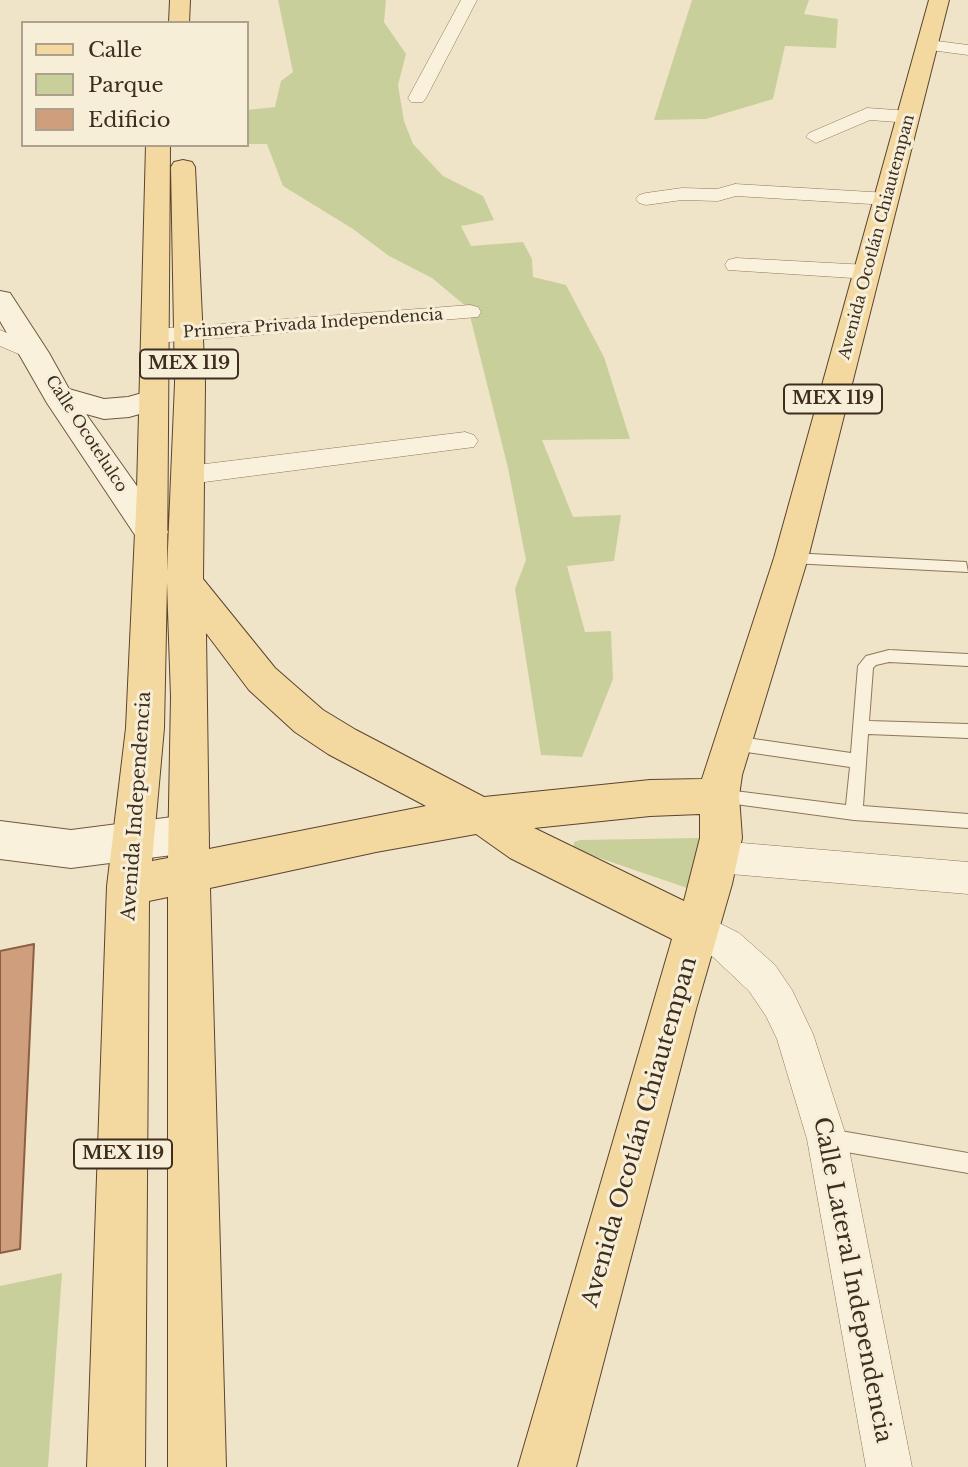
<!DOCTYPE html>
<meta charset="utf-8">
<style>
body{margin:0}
#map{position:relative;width:968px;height:1467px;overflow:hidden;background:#f0e4c8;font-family:"Libre Baskerville",serif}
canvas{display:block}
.legend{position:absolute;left:21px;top:21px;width:228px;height:126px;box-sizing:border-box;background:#f7eed8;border:2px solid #ada18e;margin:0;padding:9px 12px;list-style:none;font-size:21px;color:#3d2e20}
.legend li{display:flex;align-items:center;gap:14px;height:35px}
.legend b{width:35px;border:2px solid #ada18e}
</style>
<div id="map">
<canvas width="968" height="1467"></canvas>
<ul class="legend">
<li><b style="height:9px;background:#f3d9a0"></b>Calle</li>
<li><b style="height:19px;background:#c9cf9b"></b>Parque</li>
<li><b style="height:19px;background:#cf9f7d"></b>Edificio</li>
</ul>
</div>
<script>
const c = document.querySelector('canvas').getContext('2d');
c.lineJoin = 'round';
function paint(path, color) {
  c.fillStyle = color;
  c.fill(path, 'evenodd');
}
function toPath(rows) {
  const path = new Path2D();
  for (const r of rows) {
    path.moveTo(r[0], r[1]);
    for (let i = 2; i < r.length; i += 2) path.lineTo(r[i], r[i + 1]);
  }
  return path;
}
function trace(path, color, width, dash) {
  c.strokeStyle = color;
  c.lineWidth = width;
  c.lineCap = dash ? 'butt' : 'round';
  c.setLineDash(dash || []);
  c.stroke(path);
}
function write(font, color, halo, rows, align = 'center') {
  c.font = font + ' "Libre Baskerville",serif';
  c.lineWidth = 6;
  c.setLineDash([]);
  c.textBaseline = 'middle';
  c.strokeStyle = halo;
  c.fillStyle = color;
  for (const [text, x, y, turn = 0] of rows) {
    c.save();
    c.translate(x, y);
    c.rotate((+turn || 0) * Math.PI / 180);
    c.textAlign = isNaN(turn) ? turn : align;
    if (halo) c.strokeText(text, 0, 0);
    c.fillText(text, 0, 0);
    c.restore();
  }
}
const green = toPath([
 [278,0,386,0,384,22,406,54,398,85,404,121,413,144,443,176,483,196,494,220,461,226,471,246,523,242,532,259,533,277,566,285,604,357,630,439,542,440,573,517,621,515,614,561,567,566,585,632,611,631,613,679,582,757,541,755,515,589,526,560,508,468,468,308,432,278,389,256,353,229,283,186,267,144,247,144,247,110,275,107,281,81,293,72],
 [692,0,809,0,804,14,838,19,836,48,785,46,773,99,706,119,654,120],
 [698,838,711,845,690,889,573,849,574,842,580,840],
 [62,1273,48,1467,0,1467,0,1286]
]);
const building = toPath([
 [34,944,20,1249,0,1253,0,951,34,944]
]);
const lane = toPath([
 [791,553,966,562,968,572,791,563,784,558,791,553],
 [889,650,968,654,968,666,889,662,876,665,873,668,869,721,968,724,968,738,868,734,863,806,968,814,968,828,854,820,713,801,711,796,713,791,719,789,846,805,850,767,733,750,727,748,725,743,727,738,733,736,851,753,858,666,866,656,889,650],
 [829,1129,968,1153,968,1173,829,1149,822,1146,819,1139,822,1132,829,1129]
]);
const street = toPath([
 [461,0,477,0,426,98,423,102,411,102,408,98,461,0],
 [929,40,968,45,968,55,923,49,920,45,923,41,929,40],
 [867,108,910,111,919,117,910,123,870,120,816,143,806,137,809,133,867,108],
 [735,184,888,193,895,195,898,199,895,203,888,205,736,196,718,201,682,200,646,205,639,203,636,199,639,195,646,193,682,188,717,189,735,184],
 [736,258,868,265,876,267,879,272,876,277,868,279,728,270,725,265,728,260,736,258],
 [470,305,478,307,481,312,478,317,156,343,148,341,144,336,148,331,156,329,470,305],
 [0,330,43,348,47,353,43,358,35,361,0,346,0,330],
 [465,432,474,435,478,441,474,447,189,484,180,482,176,475,180,468,189,466,465,432],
 [718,841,968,862,968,894,718,873,706,868,701,857,706,846,718,841],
 [697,912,739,933,775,965,792,990,813,1034,847,1139,912,1467,866,1467,807,1139,777,1039,766,1016,749,991,713,957,684,941,679,929,684,917,697,912]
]);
const secondary = toPath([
 [0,291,10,293,49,353,69,389,104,399,128,397,153,390,164,393,168,400,164,407,129,417,104,419,86,414,163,523,168,532,163,541,151,544,139,541,47,403,0,321,0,291],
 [188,815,203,821,209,834,203,847,188,853,71,868,0,859,0,821,71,830,188,815]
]);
const primary = toPath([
 [170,0,190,0,189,23,169,23,170,0],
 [929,0,949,0,808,558,742,775,739,796,742,838,732,884,696,1009,576,1467,518,1467,672,939,510,858,476,834,376,852,210,888,226,1467,168,1467,168,897,149,901,145,1467,87,1467,107,886,126,728,137,489,146,145,170,145,167,572,175,383,171,167,174,162,183,160,192,162,195,167,205,383,203,579,275,668,323,710,356,730,484,797,650,780,702,779,774,558,929,0],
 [167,582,171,697,168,858,152,861,164,728,167,582],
 [206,633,249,690,295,732,328,754,426,806,209,849,206,633],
 [700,814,700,838,684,901,534,828,650,816,700,814]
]);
const farStreetnames = [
 ["Avenida Ocotlán Chiautempan",877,237,-75],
 ["Primera Privada Independencia",313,324,-4],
 ["Calle Ocotelulco",86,434,57]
];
const shields = [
 [189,364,98],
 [833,399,98],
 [123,1154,98]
];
const shieldNames = [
 ["MEX 119",189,364],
 ["MEX 119",833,399],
 ["MEX 119",123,1154]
];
const streetNames = [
 ["Avenida Independencia",137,806,-86]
];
const nearStreetnames = [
 ["Avenida Ocotlán Chiautempan",640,1132,-74],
 ["Calle Lateral Independencia",852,1280,79]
];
paint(green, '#c9cf9b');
paint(building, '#cf9f7d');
trace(building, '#8d5f41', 2);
trace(lane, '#8d765c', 2);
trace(street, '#8d765c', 1);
trace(secondary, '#6f573f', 2);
trace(primary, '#5b4430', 2);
paint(lane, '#faf1dc');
paint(street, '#faf1dc');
paint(secondary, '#faf1dc');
paint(primary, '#f3d9a0');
write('16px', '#3d2e20', '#f7eed8', farStreetnames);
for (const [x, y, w] of shields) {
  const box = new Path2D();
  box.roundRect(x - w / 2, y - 14.5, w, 29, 5);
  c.fillStyle = '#f7eed8';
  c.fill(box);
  trace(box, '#3d2e20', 2);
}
write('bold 18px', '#3d2e20', null, shieldNames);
write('19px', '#3d2e20', '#f7eed8', streetNames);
write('23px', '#3d2e20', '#f7eed8', nearStreetnames);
</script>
